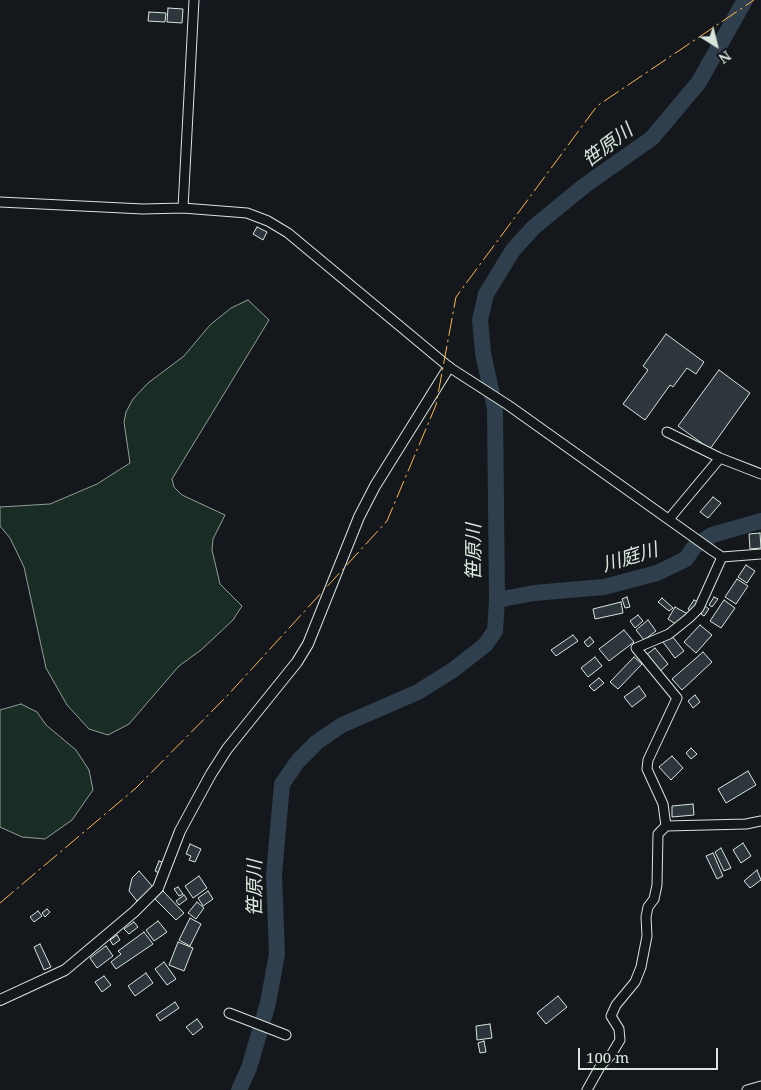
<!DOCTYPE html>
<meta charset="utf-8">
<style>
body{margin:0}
#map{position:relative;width:761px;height:1090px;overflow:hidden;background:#14181c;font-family:"Noto Serif",serif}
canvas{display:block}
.north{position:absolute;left:691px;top:20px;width:50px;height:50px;-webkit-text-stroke:4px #14181c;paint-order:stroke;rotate:144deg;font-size:14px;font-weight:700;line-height:20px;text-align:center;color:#d8e6dc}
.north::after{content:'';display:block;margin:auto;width:18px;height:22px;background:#d8e6dc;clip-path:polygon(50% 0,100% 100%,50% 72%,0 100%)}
.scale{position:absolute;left:578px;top:1048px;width:140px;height:22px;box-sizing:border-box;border:2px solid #d8e6dc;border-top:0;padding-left:6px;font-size:15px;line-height:18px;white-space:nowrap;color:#d8e6dc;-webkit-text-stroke:4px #14181c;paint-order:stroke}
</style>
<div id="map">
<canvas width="761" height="1090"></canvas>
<div class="north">N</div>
<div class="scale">100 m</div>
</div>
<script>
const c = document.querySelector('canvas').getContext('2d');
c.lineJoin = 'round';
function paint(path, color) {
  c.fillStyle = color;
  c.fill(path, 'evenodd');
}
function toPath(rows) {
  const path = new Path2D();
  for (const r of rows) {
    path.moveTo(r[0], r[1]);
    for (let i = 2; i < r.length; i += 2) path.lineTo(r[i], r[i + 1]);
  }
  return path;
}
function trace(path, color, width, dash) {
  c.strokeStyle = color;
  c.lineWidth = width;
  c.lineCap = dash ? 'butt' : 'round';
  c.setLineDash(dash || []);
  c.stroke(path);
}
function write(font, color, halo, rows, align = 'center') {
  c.font = font + ' "Noto Serif","Noto Sans JP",serif';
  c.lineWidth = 4;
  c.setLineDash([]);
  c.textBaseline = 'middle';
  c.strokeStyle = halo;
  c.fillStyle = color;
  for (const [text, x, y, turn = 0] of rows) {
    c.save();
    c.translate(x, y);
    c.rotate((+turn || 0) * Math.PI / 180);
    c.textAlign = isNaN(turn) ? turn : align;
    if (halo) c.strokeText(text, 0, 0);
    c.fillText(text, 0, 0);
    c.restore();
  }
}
const green = toPath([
 [248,300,269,320,172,479,174,487,182,495,225,515,213,539,212,550,220,584,242,606,233,620,201,650,179,666,129,724,108,735,89,729,67,705,46,668,24,567,10,538,0,526,0,507,50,504,97,484,130,463,124,422,126,412,133,399,148,383,184,356,210,325,231,308,248,300],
 [21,704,37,712,46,725,76,750,89,770,93,790,72,820,45,839,22,837,0,827,0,710,21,704]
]);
const river = toPath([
 [497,600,534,593,604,587,657,573,686,559,694,547,712,535,761,521],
 [239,1090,249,1068,268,1003,277,954,274,875,282,784,298,761,317,742,342,725,418,692,453,670,485,645,495,631,497,600,495,408,483,353,480,320,486,294,513,250,534,227,584,186,652,138,699,82,745,0]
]);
const building = toPath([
 [168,8,183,9,182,23,167,22,168,8],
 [149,12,166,13,165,22,148,21,149,12],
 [257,227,267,232,263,240,253,234,257,227],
 [666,334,704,362,696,374,687,368,673,387,670,385,645,420,623,404,648,370,643,366,666,334],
 [719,370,750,393,710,449,678,426,719,370],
 [713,497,721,503,708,518,700,512,713,497],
 [760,533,761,548,750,549,749,534,760,533],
 [746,565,755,571,747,583,738,577,746,565],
 [737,579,748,586,736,604,725,597,737,579],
 [627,597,630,607,625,608,622,599,627,597],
 [714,597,718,599,712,607,709,605,714,597],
 [662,598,673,608,669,611,658,602,662,598],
 [694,600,698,602,691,612,688,609,694,600],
 [724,600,735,608,721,628,710,621,724,600],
 [621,602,623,613,595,619,593,609,621,602],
 [705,606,709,609,704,616,701,614,705,606],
 [675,607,688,614,677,625,668,619,675,607],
 [638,615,643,621,635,628,630,621,638,615],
 [648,620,656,631,644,640,636,630,648,620],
 [700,625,712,635,696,653,684,642,700,625],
 [624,630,634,642,609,661,599,649,624,630],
 [573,635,578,641,556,656,551,650,573,635],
 [672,636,684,651,675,658,663,642,672,636],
 [590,637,594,642,588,647,584,642,590,637],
 [655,648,668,664,659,672,646,655,655,648],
 [703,652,712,662,682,690,672,679,703,652],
 [595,657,602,666,588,677,581,668,595,657],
 [634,657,642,664,618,689,610,682,634,657],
 [599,678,604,683,594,691,589,686,599,678],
 [639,686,646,696,632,707,624,697,639,686],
 [695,695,700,702,693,708,688,701,695,695],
 [691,748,697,754,691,759,686,753,691,748],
 [672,756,683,768,671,780,659,767,672,756],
 [748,771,756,785,726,803,718,789,748,771],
 [693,804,694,815,672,817,672,806,693,804],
 [743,843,751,856,741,863,733,850,743,843],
 [190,844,201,849,195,862,189,860,191,856,186,854,190,844],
 [721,848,731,868,724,871,715,852,721,848],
 [713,853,723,876,717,879,706,856,713,853],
 [159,861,162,862,159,873,155,871,159,861],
 [757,870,761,880,750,888,744,881,757,870],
 [139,871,153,887,137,901,129,891,132,878,139,871],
 [199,876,207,888,193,898,185,886,199,876],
 [178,887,183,894,179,896,174,889,178,887],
 [163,891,184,913,176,920,155,899,163,891],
 [208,891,213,899,203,906,198,898,208,891],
 [184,895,187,899,179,905,176,901,184,895],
 [197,902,204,908,196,919,188,913,197,902],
 [47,909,50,912,45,917,42,913,47,909],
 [38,911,42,916,34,922,30,917,38,911],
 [190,918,201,924,190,946,179,940,190,918],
 [158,921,167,932,154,941,146,930,158,921],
 [134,922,138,927,129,934,124,929,134,922],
 [144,932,153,944,116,969,111,962,121,954,118,951,144,932],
 [117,935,120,940,113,945,110,940,117,935],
 [178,942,193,948,184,971,169,965,178,942],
 [40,944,51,967,44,970,34,947,40,944],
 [106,946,113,956,97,968,90,958,106,946],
 [164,962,176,979,167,985,155,969,164,962],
 [146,973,153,983,135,996,128,986,146,973],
 [104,976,111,985,102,992,95,982,104,976],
 [558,996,567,1007,546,1024,537,1013,558,996],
 [175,1002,179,1008,160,1021,156,1015,175,1002],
 [197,1019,203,1027,193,1035,186,1027,197,1019],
 [490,1024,492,1038,477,1040,476,1026,490,1024],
 [484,1041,486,1052,480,1053,478,1043,484,1041]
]);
const minor = toPath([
 [0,202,143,209,183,208,247,213,268,221,288,233,449,367,508,405,713,551,722,557,761,554],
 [183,208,194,0],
 [667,432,720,458,761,474],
 [669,519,720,458],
 [666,826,663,804,647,769,648,760,677,698,636,648,669,634,689,618,699,608,722,557],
 [229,1013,286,1035],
 [587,1090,601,1065,611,1055,620,1040,619,1029,611,1016,616,1005,635,982,641,967,647,936,646,917,648,907,654,899,657,885,658,834,666,826,746,824,761,821],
 [747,1090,761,1086]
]);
const tertiary = toPath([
 [0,1000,65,970,134,912,158,888,180,831,211,774,227,749,297,662,308,644,359,517,375,486,449,367]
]);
const power = toPath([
 [0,903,136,788,227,696,387,521,436,405,456,297,597,106,754,0]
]);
const waterNames = [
 ["笹原川",608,146,-37],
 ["笹原川",475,552,-90],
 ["川庭川",630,558,-17],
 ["笹原川",256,888,-90]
];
paint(green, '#1a2d24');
trace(green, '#939e99', 1);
trace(river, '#2f3f4d', 16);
paint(building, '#2c363c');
trace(building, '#d8e6dc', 1);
trace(minor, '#d8e6dc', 11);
trace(tertiary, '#d8e6dc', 12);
trace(minor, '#14181c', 9);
trace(tertiary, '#14181c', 10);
trace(power, '#ffb74d', 1, [18, 4, 2.5, 4]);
write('italic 19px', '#d8e6dc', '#14181c', waterNames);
</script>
